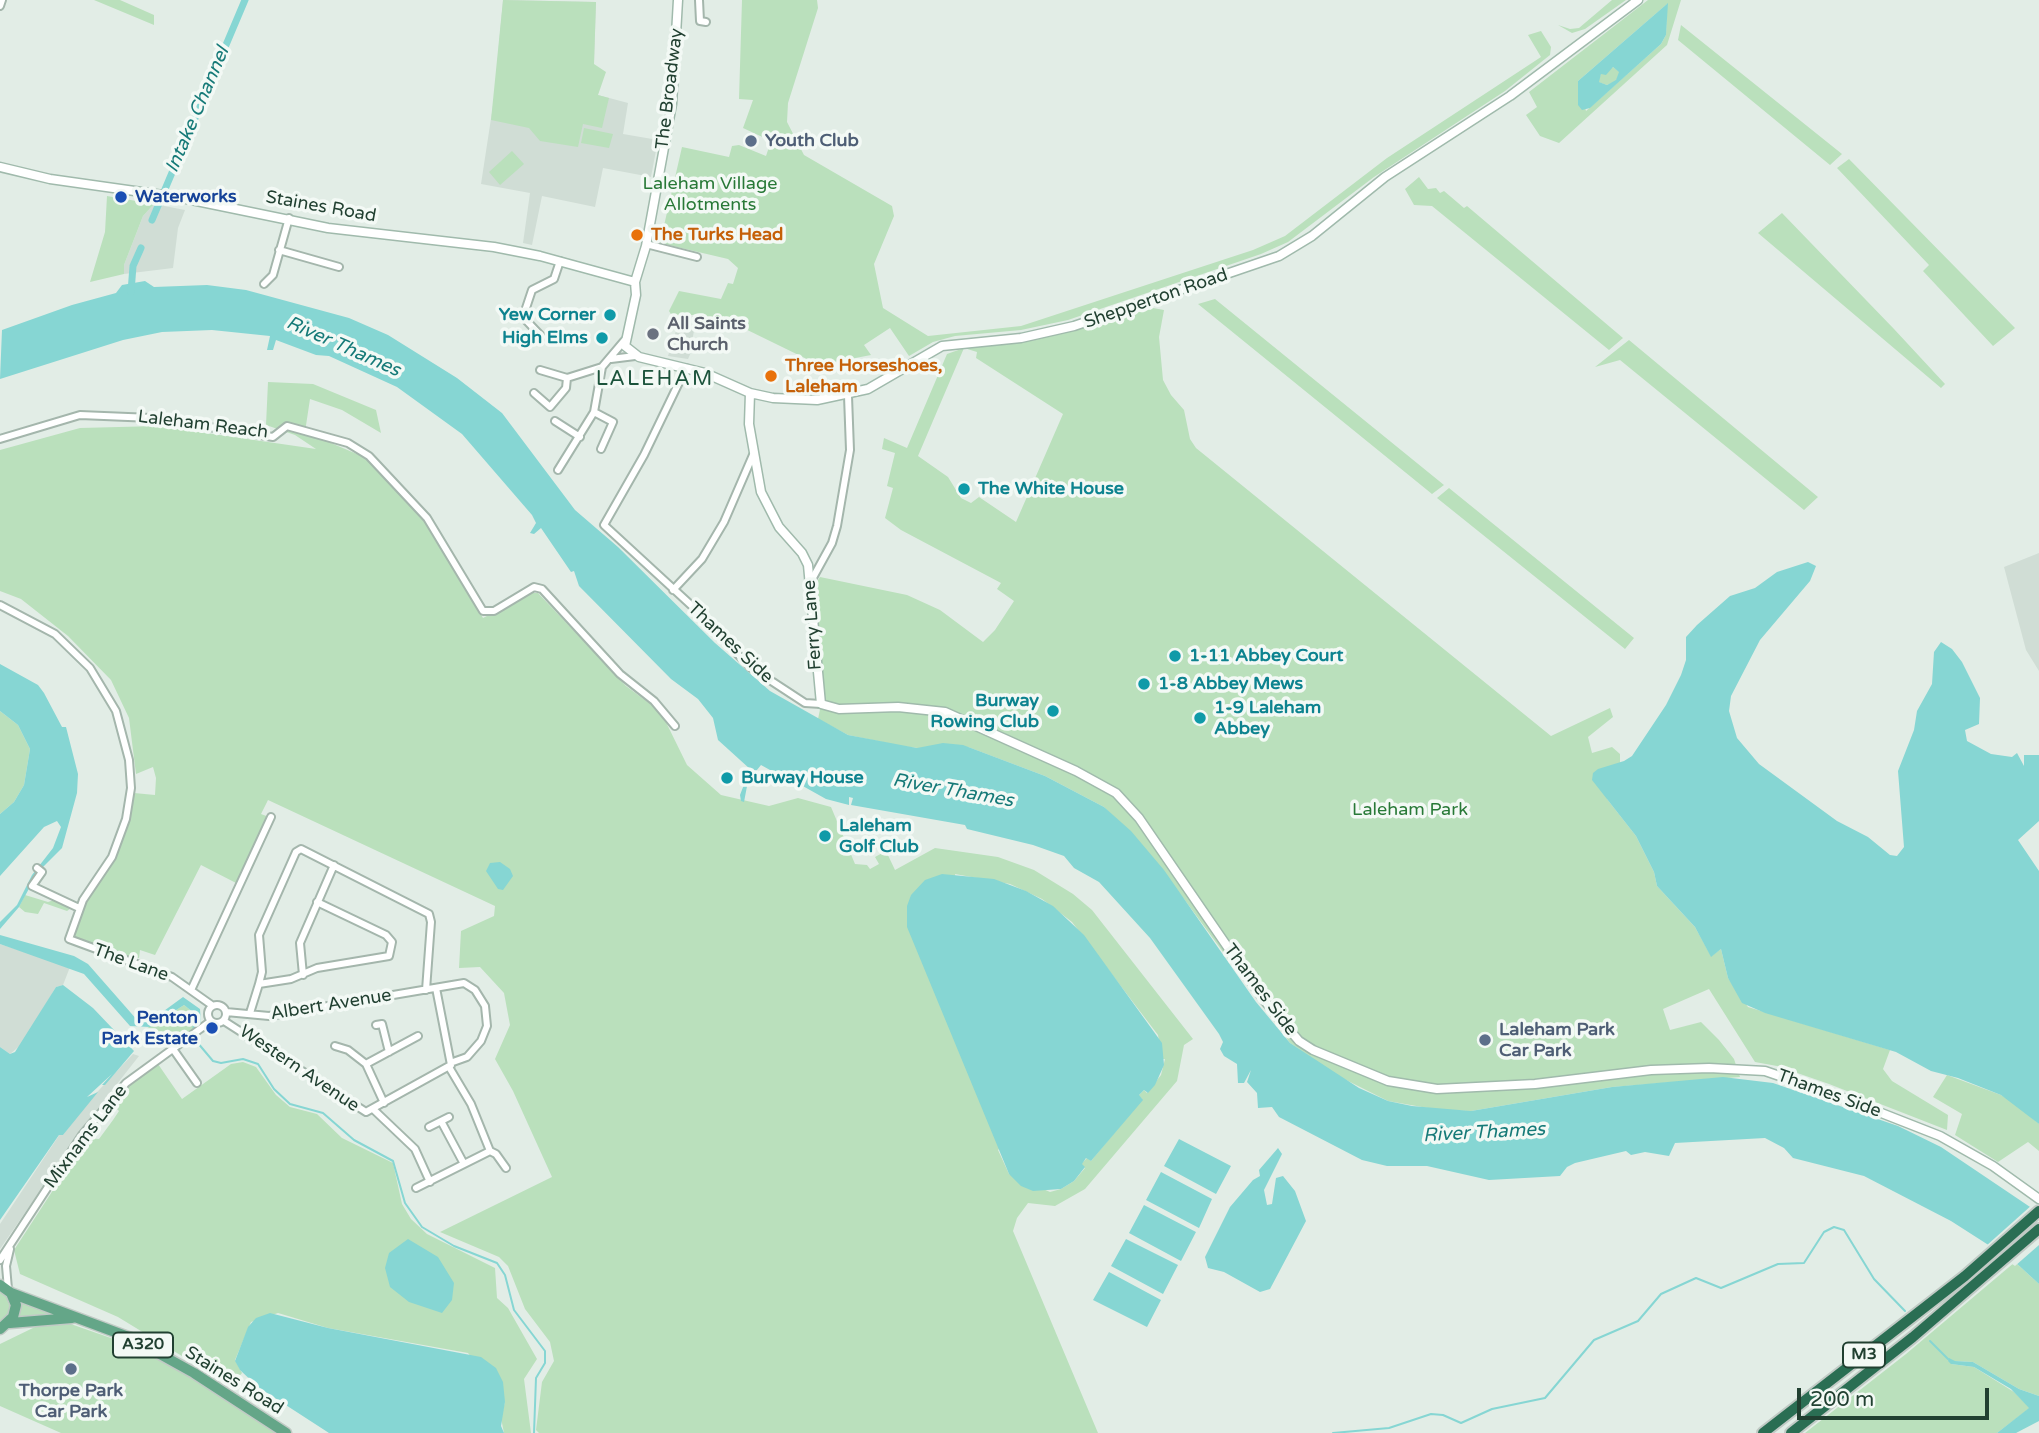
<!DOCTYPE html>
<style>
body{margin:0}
#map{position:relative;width:2039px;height:1433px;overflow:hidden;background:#e2ede6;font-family:"Varela Round",sans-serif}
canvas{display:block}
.scale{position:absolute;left:1797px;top:1388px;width:192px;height:32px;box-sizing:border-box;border:4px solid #214031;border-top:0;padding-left:9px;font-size:21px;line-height:24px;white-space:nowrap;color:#214031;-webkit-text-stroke:5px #f3f9f5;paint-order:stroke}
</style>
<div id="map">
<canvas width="2039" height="1433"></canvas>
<div class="scale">200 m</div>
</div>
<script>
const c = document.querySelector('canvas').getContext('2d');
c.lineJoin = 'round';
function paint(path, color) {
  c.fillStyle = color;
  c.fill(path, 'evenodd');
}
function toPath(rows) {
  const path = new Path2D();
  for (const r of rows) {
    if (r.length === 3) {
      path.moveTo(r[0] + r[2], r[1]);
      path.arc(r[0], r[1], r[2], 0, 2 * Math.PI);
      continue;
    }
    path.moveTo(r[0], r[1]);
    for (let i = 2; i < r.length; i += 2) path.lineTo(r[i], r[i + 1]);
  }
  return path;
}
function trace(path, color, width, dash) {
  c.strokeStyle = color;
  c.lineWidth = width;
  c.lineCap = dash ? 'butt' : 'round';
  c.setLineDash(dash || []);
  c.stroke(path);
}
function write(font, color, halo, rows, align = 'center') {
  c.font = font + ' "Varela Round",sans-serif';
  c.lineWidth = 7;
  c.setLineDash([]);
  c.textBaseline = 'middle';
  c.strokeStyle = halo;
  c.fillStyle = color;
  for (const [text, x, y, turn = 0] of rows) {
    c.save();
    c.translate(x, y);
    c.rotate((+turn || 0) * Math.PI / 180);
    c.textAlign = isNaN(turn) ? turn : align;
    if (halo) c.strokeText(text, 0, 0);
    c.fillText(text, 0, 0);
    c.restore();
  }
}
const built = toPath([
 [503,0,596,2,594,64,598,95,628,103,623,134,658,140,651,177,603,168,595,207,542,196,532,245,523,243,530,193,481,184,494,99],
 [154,204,185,210,178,228,173,268,124,274,124,265,143,216],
 [689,316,697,316,691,346,693,348,688,359,668,356,676,331],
 [2039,553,2039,671,2026,650,2004,567],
 [0,944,70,967,63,985,56,987,22,1044,10,1054,0,1047],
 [133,1054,139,1056,91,1117,0,1249,0,1224,60,1134,63,1135,83,1107]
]);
const green = toPath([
 [94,0,120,0,154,15,154,25],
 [503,0,596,2,594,64,606,72,598,95,609,98,602,128,583,124,578,147,540,141,529,128,491,120],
 [742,0,817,0,818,8,788,103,787,122,804,155,892,206,894,216,874,264,883,308,928,336,1021,326,1253,250,1285,236,1387,158,1541,57,1528,35,1541,31,1551,47,1550,55,1505,91,1374,177,1288,242,1261,254,1068,320,1021,330,955,336,933,342,909,356,890,328,864,345,871,355,819,365,731,322,696,314,689,316,679,327,669,311,679,291,721,299,728,283,733,284,738,268,728,259,660,243,682,147,729,157,732,146,739,145,766,156,771,141,743,128,753,100,739,99],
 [1612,0,1626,0,1585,29,1572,33,1558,25,1570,29,1579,28],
 [1648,0,1681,0,1667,45,1559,143,1540,136,1526,115,1537,107,1529,92],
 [1667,4,1666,35,1661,44,1586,111,1578,81],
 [1681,25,1842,154,1830,165,1678,40],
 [1613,67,1620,72,1616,81,1607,85,1598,82,1601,74],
 [584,128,613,134,609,148,581,143],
 [512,151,524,164,500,185,489,172],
 [1849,159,2015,328,1993,346,1923,271,1929,265,1837,168],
 [1419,177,1428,189,1436,188,1440,193,1444,191,1464,208,1467,206,1623,338,1609,350,1432,206,1414,205,1405,189],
 [107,196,154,204,143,216,124,265,124,274,90,282,105,232],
 [1782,213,1894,329,1945,384,1941,388,1758,233],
 [1215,299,1444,485,1432,494,1198,304],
 [1153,308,1164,310,1159,337,1163,380,1171,395,1184,410,1190,439,1196,448,1551,736,1610,708,1613,717,1588,737,1592,753,1612,747,1620,754,1620,767,1607,799,1636,836,1654,872,1657,886,1695,927,1711,956,1721,949,1728,978,1748,1007,1890,1050,1883,1069,1892,1081,1948,1115,1947,1130,1829,1084,1777,1066,1755,1062,1709,989,1663,1009,1670,1030,1701,1022,1719,1040,1734,1059,1740,1077,1612,1087,1471,1111,1439,1110,1388,1101,1336,1075,1290,1043,1184,899,1104,807,1045,776,968,747,926,749,901,746,848,735,818,719,823,695,814,586,820,577,907,595,940,610,983,642,995,630,1014,601,997,589,1001,583,901,530,885,518,893,488,887,486,895,453,882,449,884,438,907,448,947,354,964,348,1035,340],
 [964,348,977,352,976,358,1063,414,1016,522,979,497,971,503,961,498,948,477,918,456],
 [1629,340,1818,497,1804,510,1620,360,1595,367],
 [268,382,313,384,376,410,381,433,342,410,310,399,305,432,364,457,404,496,437,537,483,618,532,593,538,593,626,686,661,712,687,765,721,795,769,806,798,798,831,807,855,864,867,865,870,869,879,864,875,857,886,851,895,870,935,848,998,857,1034,870,1073,894,1092,910,1193,1039,1184,1045,1177,1081,1085,1189,1055,1206,1028,1203,1017,1218,1013,1231,1098,1433,539,1433,536,1430,542,1382,554,1361,550,1342,525,1309,508,1266,499,1257,440,1232,552,1177,513,1091,495,1059,510,1025,504,993,480,967,459,968,461,931,494,916,495,906,268,800,261,814,269,817,238,884,201,865,155,955,140,950,139,958,116,954,117,950,106,946,104,951,73,937,86,900,117,853,134,793,155,795,156,778,153,767,136,774,129,718,111,680,68,636,21,599,0,591,0,450,80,428,158,426,316,449,295,435,266,425],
 [955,874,1010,884,1042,899,1072,922,1158,1035,1162,1059,1165,1059,1161,1075,1147,1093,1144,1090,1138,1096,1142,1099,1091,1161,1087,1158,1081,1164,1085,1168,1074,1181,1061,1189,1050,1192,1009,1174,998,1150,1000,1148,994,1132],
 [1449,488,1634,638,1625,649,1437,498],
 [0,711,18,725,30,749,24,785,14,802,0,814],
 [25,895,48,902,54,900,71,908,67,911,44,903,38,914,25,912,19,907],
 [184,1005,194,1013,195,1019,193,1028,181,1039,168,1035,160,1039,146,1029],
 [243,1062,256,1067,276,1095,290,1107,317,1114,342,1138,393,1163,402,1204,411,1219,427,1234,495,1268,497,1298,508,1308,537,1359,524,1379,531,1433,504,1433,501,1418,505,1402,468,1353,328,1328,278,1313,251,1322,235,1360,242,1373,231,1386,118,1317,20,1274,14,1250,87,1138,99,1139,113,1120,119,1111,113,1105,129,1086,158,1064,182,1099,231,1064],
 [1947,1075,2001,1095,2017,1104,2039,1124,2039,1151,2028,1142,1998,1162,1955,1135,1962,1114,1933,1097],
 [2015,1262,2039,1284,2039,1396,2019,1389,1973,1362,1955,1361,1951,1364,1974,1367,2014,1392,2030,1408,1997,1433,1805,1433,1906,1354],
 [0,1292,6,1296,10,1307,6,1319,0,1323],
 [17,1298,64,1315,16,1318],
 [65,1322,128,1344,177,1369,276,1433,61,1433,0,1406,0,1344,37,1326]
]);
const water = toPath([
 [1668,3,1666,35,1661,44,1590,108,1582,110,1578,105,1578,81],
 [1613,67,1619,72,1616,80,1607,85,1599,82,1601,74,1606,75],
 [145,281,154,287,207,285,246,290,349,318,388,335,457,378,502,413,575,510,618,547,715,643,770,691,848,735,917,748,943,743,963,745,1045,776,1104,807,1131,831,1164,870,1256,1002,1290,1043,1359,1088,1388,1101,1412,1106,1471,1111,1612,1087,1723,1077,1773,1083,1898,1126,1941,1147,2039,1213,2039,1284,2015,1262,1951,1221,1864,1176,1793,1158,1784,1148,1765,1138,1675,1143,1669,1156,1645,1152,1631,1155,1626,1151,1575,1163,1567,1167,1560,1176,1489,1180,1427,1166,1387,1166,1362,1160,1279,1117,1272,1107,1258,1108,1257,1093,1247,1082,1251,1070,1244,1083,1238,1083,1237,1064,1224,1056,1220,1049,1223,1042,1219,1034,1150,938,1099,882,1074,868,1064,856,1033,845,967,829,965,825,851,805,853,798,849,797,849,805,826,799,801,785,784,784,779,780,779,775,761,765,748,781,744,802,741,801,740,795,750,769,718,740,713,718,698,699,671,679,579,586,574,571,571,572,541,528,534,534,530,533,536,523,532,515,462,434,397,387,329,356,316,355,276,340,273,350,267,350,270,336,212,330,162,332,123,340,0,379,2,330,72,305,116,293,122,285],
 [1808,562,1816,566,1810,581,1760,640,1731,696,1729,711,1737,738,1759,764,1837,821,1868,837,1890,855,1897,856,1904,847,1898,771,1914,730,1917,711,1932,684,1934,652,1941,642,1952,649,1962,662,1980,698,1979,724,1965,730,1967,741,1991,754,2012,757,2017,753,2024,766,2024,755,2039,755,2039,821,2018,840,2039,871,2039,1124,2001,1095,1958,1078,1931,1071,1896,1052,1765,1013,1742,1003,1728,978,1721,949,1711,957,1695,927,1657,886,1654,872,1636,836,1592,780,1593,773,1598,769,1624,761,1632,756,1666,705,1681,675,1686,660,1686,637,1697,625,1730,596,1755,588,1777,572],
 [0,664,38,685,44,693,62,727,66,727,78,774,77,793,62,848,38,872,19,907,0,929,0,922,17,905,32,875,53,848,61,827,57,821,44,827,0,876,0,814,14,802,24,785,30,749,18,725,0,711],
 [500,862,510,869,513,876,503,890,498,889,486,871,490,863],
 [942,874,994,879,1026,891,1053,906,1084,935,1162,1043,1164,1065,1155,1085,1148,1093,1144,1090,1139,1095,1143,1100,1091,1161,1086,1158,1082,1164,1085,1167,1074,1181,1061,1189,1033,1191,1021,1186,1009,1174,907,927,907,906,911,895,925,880],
 [0,935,74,956,88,964,138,1021,157,1016,183,997,200,1009,201,1026,192,1033,194,1013,184,1005,150,1027,130,1026,84,974,0,944],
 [63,985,93,1008,134,1051,105,1085,102,1085,112,1074,87,1097,98,1092,63,1135,59,1135,0,1220,0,1047,10,1054,15,1052,56,987],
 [1179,1139,1231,1166,1216,1194,1164,1166],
 [1278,1148,1282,1154,1264,1190,1267,1205,1272,1204,1276,1178,1283,1176,1295,1191,1306,1221,1270,1289,1260,1292,1224,1272,1208,1268,1205,1257,1230,1207,1253,1180,1260,1176,1259,1170],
 [1161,1172,1212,1199,1199,1228,1146,1200],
 [1144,1205,1196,1232,1181,1261,1129,1233],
 [408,1239,438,1257,454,1283,452,1300,442,1313,409,1302,390,1287,385,1268,389,1253],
 [1126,1239,1178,1265,1163,1294,1111,1266],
 [1109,1272,1161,1300,1147,1327,1093,1300],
 [270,1313,328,1328,481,1357,496,1368,503,1382,505,1402,501,1426,504,1433,329,1433,258,1387,240,1370,235,1361,248,1327,256,1318],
 [1949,1358,1955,1361,1973,1362,2019,1389,2039,1396,2039,1421,2016,1433,1997,1433,2029,1408,2011,1389,1974,1367,1951,1364,1948,1361]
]);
const pier = toPath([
 [2033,1204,2039,1208,2039,1245,2015,1266,1986,1246]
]);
const stream = toPath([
 [196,1034,197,1042,213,1061,221,1063,243,1059,258,1064,274,1089,290,1104,323,1113,354,1140,393,1161,405,1203,422,1227,454,1246,497,1263,505,1275,514,1310,545,1351,545,1363,536,1378,534,1433],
 [1930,1341,1948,1359],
 [1333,1433,1389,1428,1431,1414,1443,1415,1461,1423,1492,1409,1545,1398,1594,1340,1638,1321,1661,1294,1696,1278,1721,1288,1778,1264,1804,1263,1824,1232,1834,1227,1844,1230,1874,1279,1905,1311]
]);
const canal = toPath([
 [152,220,245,0],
 [131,292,133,266,141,248]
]);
const street = toPath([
 [699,0,700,21,706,22],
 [0,6,2,0],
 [646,244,697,257],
 [279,250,339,267],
 [264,284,273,275,289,218],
 [542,337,523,317,532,290,554,279,560,261],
 [611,359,635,356],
 [686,368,644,455,604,525,692,606,750,667,805,703,821,704],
 [540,370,567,378],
 [534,393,550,407,566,388,567,378,602,367],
 [594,412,613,422,601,449],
 [555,421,580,437],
 [0,439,80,415,152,418,273,437,287,426,348,443,369,456,427,518,483,611,494,611,534,587,542,589,620,674,654,701,675,726],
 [558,470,594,412,602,367,624,341],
 [810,583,832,543,837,526,850,450,848,396],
 [673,590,702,559,724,522,753,455],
 [0,605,55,634,90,668,116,711,129,760,131,788,126,819,112,857,83,900,69,939,172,977,213,1006],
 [37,868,42,872,32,886,79,908],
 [303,975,300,943,334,865],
 [259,984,262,972,259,935,296,852,301,849,429,914,431,922,426,990],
 [192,988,271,817],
 [217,1014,9],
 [226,1012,269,1016,464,983,475,990,485,1006,487,1026,481,1041,467,1057,453,1062],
 [250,1013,259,984,291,979,317,968,389,956,392,942,386,935,317,902],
 [224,1021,366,1112,451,1065,436,988],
 [376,1025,382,1024,389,1052],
 [335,1046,348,1050,366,1064],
 [173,1049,197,1083],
 [449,1067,471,1104,490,1151],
 [384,1103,366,1064,418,1036],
 [373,1109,415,1149,430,1182],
 [441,1121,464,1164],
 [429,1127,449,1117],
 [416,1188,490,1151,496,1154,506,1168],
 [0,1260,82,1135,126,1083,211,1021],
 [8,1289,6,1266,10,1249]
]);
const secondary = toPath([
 [678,0,672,104,646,246,635,282,636,295,625,346,639,357,705,373,750,393,773,398,817,400,868,389,942,346,1021,338,1074,326,1279,256,1312,236,1385,177,1510,96,1638,0],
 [0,167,50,179,177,197,328,228,494,247,540,256,635,282],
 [750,393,749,424,761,492,779,527,802,553,808,565,821,704,839,709,898,707,945,712,1076,771,1116,793,1139,818,1264,1000,1299,1041,1313,1050,1388,1081,1437,1089,1535,1084,1651,1070,1709,1068,1765,1071,1838,1096,1940,1136,1993,1166,2039,1199]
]);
const primary = toPath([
 [0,1285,11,1293,16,1305,13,1317,0,1329],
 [11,1293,131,1338,194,1373,286,1433],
 [10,1323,72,1318]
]);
const highway = toPath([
 [1763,1433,1965,1276,2039,1211],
 [1791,1433,1913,1337,2039,1229]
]);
const markers = [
 [751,141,7,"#5c6f8a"],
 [121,197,7,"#1a4fb4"],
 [637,235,7,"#e8710a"],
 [610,315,7,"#0f9aa8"],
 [653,334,7,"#6b7280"],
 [602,338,7,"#0f9aa8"],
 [771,376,7,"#e8710a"],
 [964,489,7,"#0f9aa8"],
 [1175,656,7,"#0f9aa8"],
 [1144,684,7,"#0f9aa8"],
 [1053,711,7,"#0f9aa8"],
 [1200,718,7,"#0f9aa8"],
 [727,778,7,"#0f9aa8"],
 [825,836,7,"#0f9aa8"],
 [212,1028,7,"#1a4fb4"],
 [1485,1040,7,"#5c6f8a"],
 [71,1369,7,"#5c6f8a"]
];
const shields = [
 [143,1345,60],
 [1864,1355,42]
];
const shieldNames = [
 ["A320",143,1345],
 ["M3",1864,1355]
];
const streetNames = [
 ["The Broadway",670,89,-83],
 ["Staines Road",321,207,10],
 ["Shepperton Road",1156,299,-19],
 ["Laleham Reach",203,425,7],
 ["Ferry Lane",813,625,-94],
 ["Thames Side",730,643,43],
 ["The Lane",131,963,20],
 ["Thames Side",1260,990,53],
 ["Albert Avenue",331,1005,-9],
 ["Western Avenue",299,1069,34],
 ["Thames Side",1829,1094,20],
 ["Mixnams Lane",86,1137,-53],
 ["Staines Road",234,1381,32]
];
const serviceNames = [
 ["Youth Club",765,141],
 ["Laleham Park",1499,1030],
 ["Car Park",1499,1051],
 ["Thorpe Park",71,1391,"center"],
 ["Car Park",71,1412,"center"]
];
const parkNames = [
 ["Laleham Village",710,184],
 ["Allotments",710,205],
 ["Laleham Park",1410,810]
];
const transitNames = [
 ["Waterworks",135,197],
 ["Penton",198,1018,"right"],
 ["Park Estate",198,1039,"right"]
];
const foodNames = [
 ["The Turks Head",651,235],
 ["Three Horseshoes,",785,366],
 ["Laleham",785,387]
];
const cultureNames = [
 ["Yew Corner",596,315,"right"],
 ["High Elms",588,338,"right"],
 ["The White House",978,489],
 ["1-11 Abbey Court",1189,656],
 ["1-8 Abbey Mews",1158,684],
 ["Burway",1039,701,"right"],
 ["Rowing Club",1039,722,"right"],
 ["1-9 Laleham",1214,708],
 ["Abbey",1214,729],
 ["Burway House",741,778],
 ["Laleham",839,826],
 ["Golf Club",839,847]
];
const worshipNames = [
 ["All Saints",667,324],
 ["Church",667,345]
];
const waterNames = [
 ["Intake Channel",198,110,-67],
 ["River Thames",343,347,24],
 ["River Thames",953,791,10],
 ["River Thames",1484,1133,-3]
];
const quarterNames = [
 ["LALEHAM",655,379]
];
paint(built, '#d0ddd5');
paint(green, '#bae0bc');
paint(water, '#86d6d3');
paint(pier, '#e2ede6');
trace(stream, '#86d6d3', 2);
trace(canal, '#86d6d3', 7);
trace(street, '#a4b6ac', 10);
trace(secondary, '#a0baac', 11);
trace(primary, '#c1cac5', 13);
trace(highway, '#c1cac5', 14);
trace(street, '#fff', 6);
trace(secondary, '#fff', 8);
trace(primary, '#64a688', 10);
trace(highway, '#2a6e53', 10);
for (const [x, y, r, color] of markers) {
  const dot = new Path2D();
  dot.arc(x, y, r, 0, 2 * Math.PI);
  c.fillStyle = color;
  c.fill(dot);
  trace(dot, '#f3f9f5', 2.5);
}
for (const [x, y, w] of shields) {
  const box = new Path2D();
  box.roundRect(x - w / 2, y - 12.5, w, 25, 5);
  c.fillStyle = '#f3f9f5';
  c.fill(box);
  trace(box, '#214031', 2);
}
write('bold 16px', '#214031', null, shieldNames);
write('18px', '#214031', '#f3f9f5', streetNames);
write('bold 18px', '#4e5e75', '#f3f9f5', serviceNames, 'left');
write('18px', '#287937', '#f3f9f5', parkNames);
write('bold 18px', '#164399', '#f3f9f5', transitNames, 'left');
write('bold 18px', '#c56008', '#f3f9f5', foodNames, 'left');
write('bold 18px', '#0d838f', '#f3f9f5', cultureNames, 'left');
write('bold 18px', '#5b616d', '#f3f9f5', worshipNames, 'left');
write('italic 19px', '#167a78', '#f3f9f5', waterNames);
c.letterSpacing = '2px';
write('21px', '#1b533b', '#f3f9f5', quarterNames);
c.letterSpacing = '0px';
</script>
